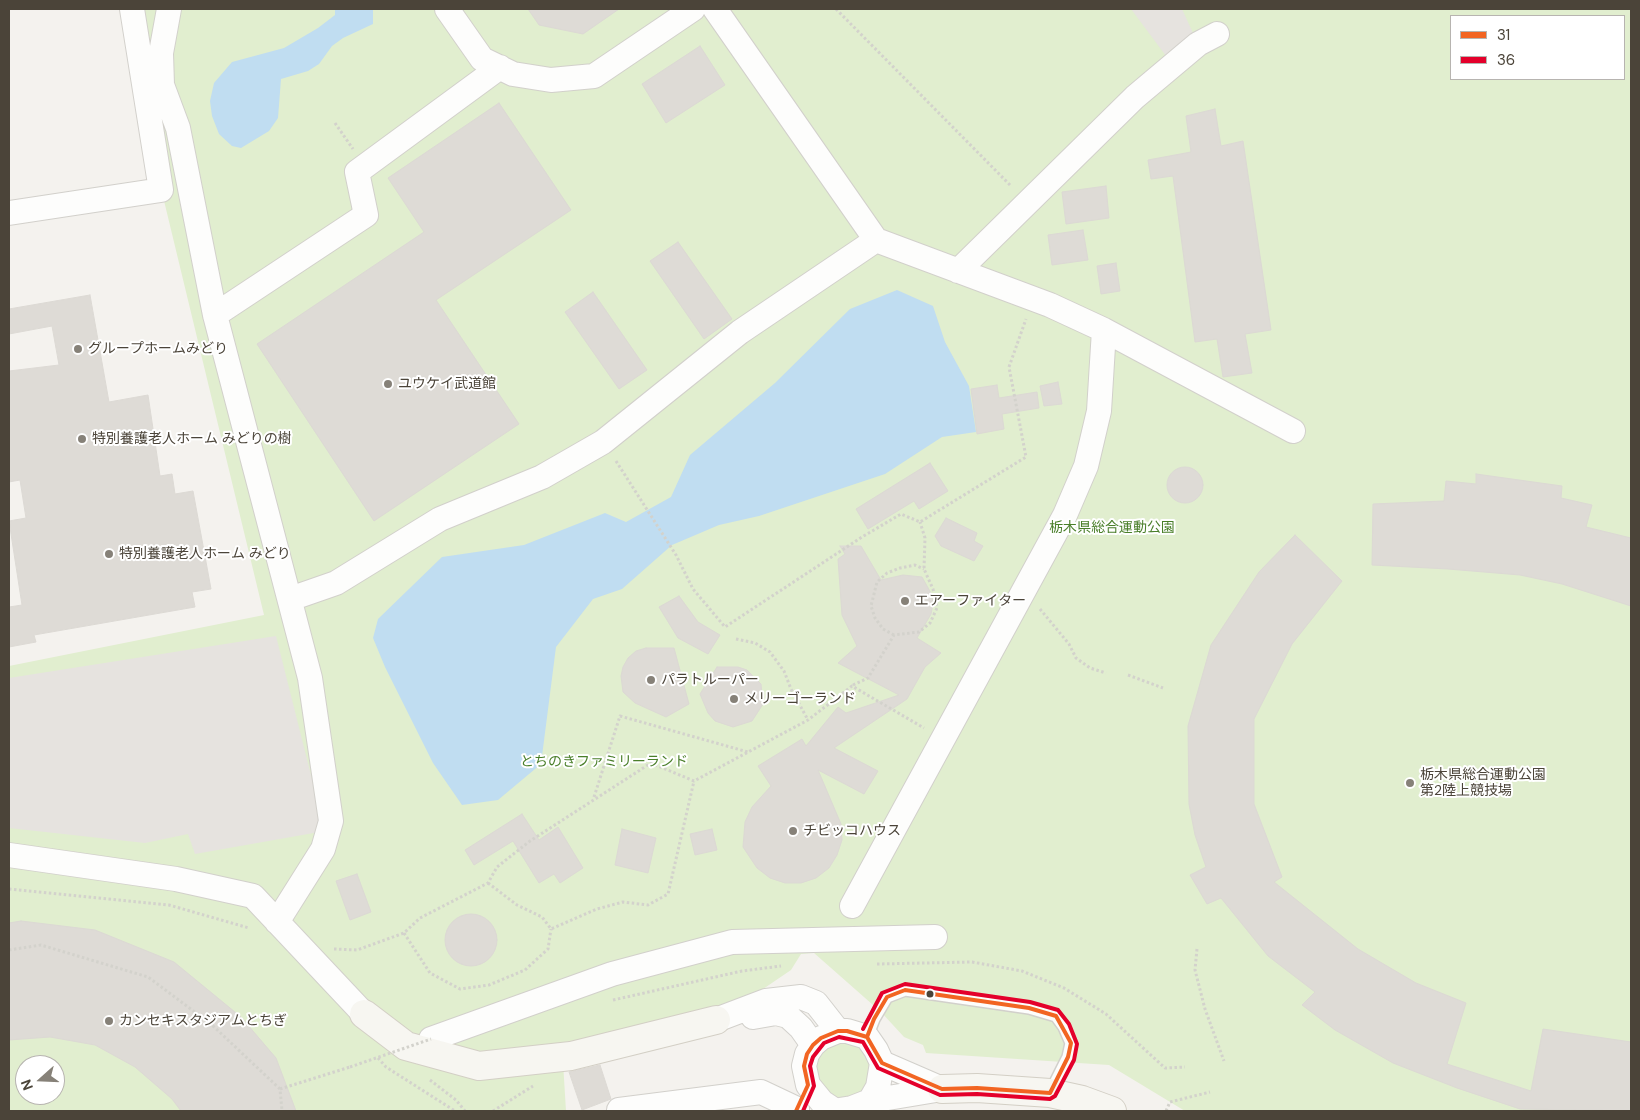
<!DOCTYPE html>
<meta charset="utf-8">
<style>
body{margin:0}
#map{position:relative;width:1640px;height:1120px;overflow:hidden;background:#f4f2ee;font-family:"DM Sans",sans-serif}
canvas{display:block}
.frame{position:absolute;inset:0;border:10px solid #4b4439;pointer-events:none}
.legend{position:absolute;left:1450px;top:15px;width:175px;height:65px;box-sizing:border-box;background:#fff;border:1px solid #b7b4b0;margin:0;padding:6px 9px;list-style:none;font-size:15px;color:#4b4439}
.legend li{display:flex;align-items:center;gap:10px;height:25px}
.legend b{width:25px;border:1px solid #b7b4b0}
.north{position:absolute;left:15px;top:1055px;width:50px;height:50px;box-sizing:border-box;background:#fff;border:1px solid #b7b4b0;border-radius:50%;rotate:250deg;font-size:14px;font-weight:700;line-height:20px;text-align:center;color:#4b4439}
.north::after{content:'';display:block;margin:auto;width:18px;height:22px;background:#868178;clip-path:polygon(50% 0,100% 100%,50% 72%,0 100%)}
</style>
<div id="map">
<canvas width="1640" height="1120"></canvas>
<div class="frame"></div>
<ul class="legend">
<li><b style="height:6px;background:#f26522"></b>31</li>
<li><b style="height:6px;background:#e4002b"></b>36</li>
</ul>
<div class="north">N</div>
</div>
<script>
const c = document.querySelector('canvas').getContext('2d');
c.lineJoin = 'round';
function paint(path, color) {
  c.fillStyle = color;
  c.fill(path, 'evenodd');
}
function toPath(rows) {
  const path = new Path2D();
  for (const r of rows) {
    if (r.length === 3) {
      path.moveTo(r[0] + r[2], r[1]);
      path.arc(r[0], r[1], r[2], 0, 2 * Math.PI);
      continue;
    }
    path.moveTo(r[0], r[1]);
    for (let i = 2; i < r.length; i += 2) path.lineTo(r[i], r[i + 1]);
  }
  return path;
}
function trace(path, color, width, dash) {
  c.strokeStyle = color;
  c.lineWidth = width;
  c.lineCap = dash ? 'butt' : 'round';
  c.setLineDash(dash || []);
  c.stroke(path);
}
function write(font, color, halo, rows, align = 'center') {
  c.font = font + ' "DM Sans","Noto Sans JP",sans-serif';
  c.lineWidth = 4;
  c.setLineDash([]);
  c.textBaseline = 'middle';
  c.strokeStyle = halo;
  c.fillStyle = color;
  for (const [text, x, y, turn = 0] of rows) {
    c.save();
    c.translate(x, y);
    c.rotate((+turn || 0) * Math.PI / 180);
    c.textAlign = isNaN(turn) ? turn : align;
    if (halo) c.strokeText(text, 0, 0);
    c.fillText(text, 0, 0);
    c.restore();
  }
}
const green = toPath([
 [132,9,1631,9,1631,1111,1185,1111,1109,1065,926,1053,923,1045,904,1037,881,1012,814,953,801,954,791,970,741,1004,562,1046,566,1111,9,1111,9,666,264,615,159,180],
 [1451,16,1624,16,1624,79,1451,79],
 [25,1065,55,1065,55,1095,25,1095],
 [829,1043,857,1043,873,1061,871,1081,858,1096,839,1101,818,1086,815,1058]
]);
const parking = toPath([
 [1131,9,1182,9,1198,44,1172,64],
 [276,636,325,831,195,854,188,834,145,843,9,828,9,678]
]);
const water = toPath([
 [335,9,373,9,373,24,343,38,332,46,319,64,308,71,281,79,278,118,269,131,241,148,232,146,219,134,212,116,210,101,214,83,232,62,284,48,318,28,335,15],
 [897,290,933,306,945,342,969,386,976,432,942,437,885,474,759,516,719,525,672,545,622,589,593,599,556,647,541,764,498,800,462,805,433,763,385,667,373,638,378,619,442,557,524,545,605,513,626,522,671,497,690,455,775,383,850,309]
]);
const building = toPath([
 [528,9,619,9,583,34,539,25,528,9],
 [700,46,725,85,666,123,642,84,700,46],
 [499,103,571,210,436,300,519,424,374,521,257,344,424,232,388,178,499,103],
 [1215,109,1221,146,1243,141,1271,330,1245,334,1252,373,1223,377,1217,339,1195,342,1173,176,1151,179,1148,160,1191,152,1186,116,1215,109],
 [1106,186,1109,218,1066,224,1062,192,1106,186],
 [1083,230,1088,260,1052,265,1048,235,1083,230],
 [678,242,732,319,704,339,650,261,678,242],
 [1116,263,1120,291,1101,294,1097,266,1116,263],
 [593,292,647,370,619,389,565,312,593,292],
 [90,295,109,402,148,395,160,476,172,474,175,494,193,491,211,589,192,592,195,607,34,635,36,642,9,647,9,607,22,605,9,521,26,518,20,480,9,482,9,371,59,365,52,326,9,334,9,309,90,295],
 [1058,382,1062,404,1044,406,1040,386,1058,382],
 [997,385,999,398,1037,392,1039,408,1002,414,1004,429,977,434,971,389,997,385],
 [930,463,948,491,919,509,914,501,868,529,856,509,930,463],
 [1185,485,18],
 [1476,474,1562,486,1561,498,1592,505,1586,527,1631,538,1631,606,1562,584,1520,575,1448,569,1372,565,1373,504,1444,501,1446,481,1476,484,1476,474],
 [946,518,977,533,974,541,983,546,974,561,941,546,935,536,946,518],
 [1295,535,1342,581,1292,644,1254,719,1254,804,1282,877,1274,882,1358,949,1416,983,1466,1003,1447,1064,1531,1091,1543,1029,1631,1042,1631,1111,1520,1109,1457,1088,1393,1063,1335,1030,1302,1005,1315,992,1268,956,1221,898,1207,904,1190,875,1206,867,1195,835,1189,804,1188,726,1211,645,1259,572,1295,535],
 [840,546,861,546,881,580,903,575,922,577,932,595,933,604,931,614,917,638,941,653,925,667,907,699,834,748,878,771,864,794,818,770,841,824,842,840,837,855,829,868,816,878,801,883,785,883,770,878,757,868,743,847,745,822,752,807,771,786,758,766,802,739,806,746,838,707,846,713,899,695,838,663,857,646,842,615,838,559,845,554,840,546],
 [679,596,698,622,720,635,708,654,678,638,659,607,679,596],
 [646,648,674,648,689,704,666,717,635,703,623,692,621,676,623,667,628,658,636,651,646,648],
 [717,667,738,667,747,670,761,684,763,704,752,721,733,727,715,721,708,713,700,694,717,667],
 [522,814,539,840,558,827,583,868,560,883,554,874,539,883,513,841,474,865,465,850,522,814],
 [622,829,656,838,648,873,615,865,622,829],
 [712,829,717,850,695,855,690,834,712,829],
 [357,874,371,912,350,920,336,881,357,874],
 [471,940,26],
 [21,921,95,930,174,962,241,1017,276,1058,296,1111,181,1111,172,1099,135,1067,95,1045,50,1037,9,1040,9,923,21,921],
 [600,1065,611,1099,582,1110,569,1072,600,1065]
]);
const path = toPath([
 [836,9,1011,186],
 [335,123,353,149],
 [616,461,676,555,693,589,725,627,862,537,901,514,920,522,1026,457,1009,367,1026,319],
 [1040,609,1069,644,1076,658,1090,668,1106,673],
 [894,635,883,629,875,618,871,606,877,582,887,573,900,568,915,565,924,569],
 [736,639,755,643,770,652,784,671,791,689,808,720],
 [1128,675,1163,688],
 [853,685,868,678,894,635,919,632,930,623,937,608,933,589,924,569,925,538,920,522],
 [594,797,620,716,748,752],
 [488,883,517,905,542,917,551,929,597,909,623,902,648,905,668,894,694,781],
 [9,889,169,905,249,928],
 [404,933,430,973,460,989,489,985,525,970,548,949,551,929],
 [334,949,357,950,404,933,420,918,488,883,497,867,530,841,651,763,694,781,808,720,852,686,924,728],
 [1197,949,1195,970,1205,1009,1224,1061],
 [9,950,41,945,148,977,212,1025,280,1089,282,1111],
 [877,964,972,962,1022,971,1064,988,1106,1014,1165,1068,1185,1067],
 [613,1000,742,971,781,966],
 [378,1058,386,1067,455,1111],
 [430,1080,456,1100,465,1111],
 [280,1089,350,1067],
 [493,1111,533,1086],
 [1166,1111,1170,1102,1210,1092]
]);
const lane = toPath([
 [867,1037,874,1019,887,997,905,990,1029,1008,1056,1016,1064,1027,1071,1043,1068,1057,1050,1093]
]);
const street = toPath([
 [169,9,161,53,162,85,178,128,215,315,310,678,331,821,323,849,277,922],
 [447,9,482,59,513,74,551,80,594,76,693,9],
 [715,9,876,240,1050,305,1104,330,1293,431],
 [9,213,161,190,132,9],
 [958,271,1135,97,1198,44,1217,34],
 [215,315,366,215,357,172,500,67],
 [290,599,336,583,440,519,542,477,603,442,740,332,876,240],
 [9,855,176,879,253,896,364,1014],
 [852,906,1065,515,1086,466,1099,411,1104,330],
 [753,1017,776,1013,788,1016,801,1028,813,1045],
 [716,1020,766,1001,801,997,816,1003,838,1031],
 [431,1039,612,974,732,942,935,937],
 [882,1063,942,1089],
 [870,1101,942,1089],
 [619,1110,761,1092,797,1109],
 [833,1111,852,1108,870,1101,878,1087,882,1063,876,1050,867,1037,847,1031,838,1031,821,1038,813,1045,807,1054,804,1066,808,1085,822,1102,834,1110]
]);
const secondary = toPath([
 [364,1014,406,1046,479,1066,571,1056,716,1020],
 [942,1089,977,1088,1050,1093,1082,1100,1112,1111]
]);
const pathBridge = toPath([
 [350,1067,431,1039]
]);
const bus1 = toPath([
 [905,990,1029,1008,1056,1016,1071,1043,1068,1057,1050,1093,977,1088,942,1089,882,1063,867,1037,874,1019,887,997,905,990],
 [796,1111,808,1085,804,1066,807,1054,813,1045,821,1038,838,1031,847,1031,867,1037]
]);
const bus2 = toPath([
 [803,1111,814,1086,810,1066,813,1057,824,1043,839,1037,863,1042,878,1068,940,1095,977,1094,1050,1099,1055,1096,1074,1060,1077,1044,1069,1024,1058,1010,1030,1002,905,984,882,993,863,1029]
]);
const markers = [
 [78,349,5,"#868178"],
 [388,384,5,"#868178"],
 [82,439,5,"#868178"],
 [109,554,5,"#868178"],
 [905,601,5,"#868178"],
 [651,680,5,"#868178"],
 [734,699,5,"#868178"],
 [1410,783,5,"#868178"],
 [793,831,5,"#868178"],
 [930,994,4.5,"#4b4439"],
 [109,1021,5,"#868178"]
];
const poiNames = [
 ["グループホームみどり",88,349],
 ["ユウケイ武道館",398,384],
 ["特別養護老人ホーム みどりの樹",92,439],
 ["特別養護老人ホーム みどり",119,554],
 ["エアーファイター",915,601],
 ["パラトルーパー",661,680],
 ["メリーゴーランド",744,699],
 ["栃木県総合運動公園",1420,775],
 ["第2陸上競技場",1420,791],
 ["チビッコハウス",803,831],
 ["カンセキスタジアムとちぎ",119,1021]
];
const parkNames = [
 ["栃木県総合運動公園",1112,528],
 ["とちのきファミリーランド",604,762]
];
paint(green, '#e1eecf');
paint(parking, '#e6e3df');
paint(water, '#c0ddf1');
paint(building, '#dedbd6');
trace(building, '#dcd9d4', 1);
trace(lane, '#d2d0cb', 14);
trace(street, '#d2d0cb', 26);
trace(secondary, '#d3cfc5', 30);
trace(path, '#d3d2cc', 3, [2.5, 2.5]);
trace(lane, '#fdfdfc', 11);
trace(street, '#fdfdfc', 24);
trace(secondary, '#f7f6f1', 28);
trace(pathBridge, '#d3d2cc', 3, [2.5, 2.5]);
trace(bus1, '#f26522', 4);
trace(bus2, '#e4002b', 4);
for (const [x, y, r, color] of markers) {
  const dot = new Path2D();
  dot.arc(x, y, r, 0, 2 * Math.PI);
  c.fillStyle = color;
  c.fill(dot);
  trace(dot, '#fff', 2);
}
write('14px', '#4b4439', '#fff', poiNames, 'left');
write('14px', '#4a7f2a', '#fff', parkNames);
</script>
